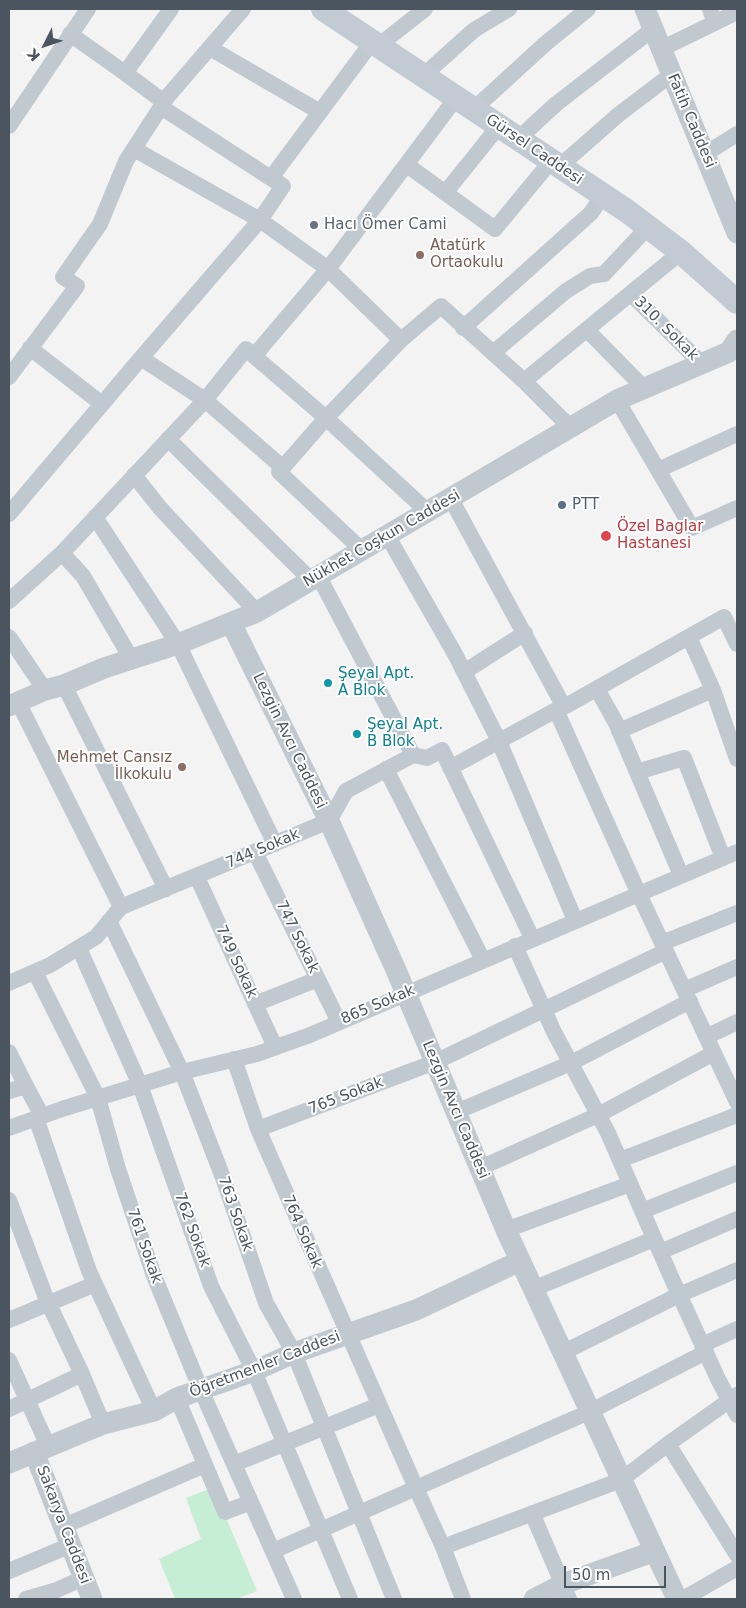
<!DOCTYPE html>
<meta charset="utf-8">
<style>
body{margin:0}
#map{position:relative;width:746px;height:1608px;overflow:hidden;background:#f4f3f3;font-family:"DejaVu Sans",sans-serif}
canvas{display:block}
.frame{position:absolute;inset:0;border:10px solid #4b555f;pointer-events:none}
.north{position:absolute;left:20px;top:20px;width:50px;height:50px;-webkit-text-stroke:4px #fff;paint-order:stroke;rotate:229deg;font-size:14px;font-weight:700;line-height:20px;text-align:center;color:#4b555f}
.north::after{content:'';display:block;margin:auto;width:18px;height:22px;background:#4b555f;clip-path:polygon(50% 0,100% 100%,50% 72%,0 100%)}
.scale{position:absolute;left:564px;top:1566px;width:102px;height:22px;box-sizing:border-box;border:2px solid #4b555f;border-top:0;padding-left:6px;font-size:15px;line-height:18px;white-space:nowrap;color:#4b555f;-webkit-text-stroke:4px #fff;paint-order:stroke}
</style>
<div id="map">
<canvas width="746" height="1608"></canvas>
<div class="frame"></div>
<div class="north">K</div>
<div class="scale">50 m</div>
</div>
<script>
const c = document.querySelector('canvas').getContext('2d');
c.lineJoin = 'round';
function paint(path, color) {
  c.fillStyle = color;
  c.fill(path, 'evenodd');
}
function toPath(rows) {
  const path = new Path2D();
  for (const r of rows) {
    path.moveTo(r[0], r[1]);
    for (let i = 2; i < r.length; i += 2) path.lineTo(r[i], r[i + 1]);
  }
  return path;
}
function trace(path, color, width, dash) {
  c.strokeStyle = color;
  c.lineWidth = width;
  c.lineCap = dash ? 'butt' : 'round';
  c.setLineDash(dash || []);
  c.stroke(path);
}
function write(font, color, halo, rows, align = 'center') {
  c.font = font + ' "DejaVu Sans",sans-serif';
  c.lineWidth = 4;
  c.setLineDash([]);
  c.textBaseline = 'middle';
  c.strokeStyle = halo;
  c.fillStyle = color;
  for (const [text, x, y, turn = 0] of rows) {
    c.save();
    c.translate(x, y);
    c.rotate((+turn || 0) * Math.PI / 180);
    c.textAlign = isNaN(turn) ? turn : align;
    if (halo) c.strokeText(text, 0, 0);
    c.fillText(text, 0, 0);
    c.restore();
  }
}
const green = toPath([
 [209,1489,227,1520,257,1591,237,1599,175,1599,159,1559,201,1539,186,1498]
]);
const minor = toPath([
 [710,9,715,23],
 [70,34,125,73],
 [378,46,425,9],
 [210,48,320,112],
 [661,49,737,12],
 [423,76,474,30,509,9],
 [164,102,125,73,171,9],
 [474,109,545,44,588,9],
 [9,126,88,9],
 [518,139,556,104,653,29],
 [134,149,260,220,328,269,254,356],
 [705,154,737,134],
 [407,165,495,229,551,161],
 [560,166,618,115,672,74],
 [271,178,372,42],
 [445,193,499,126],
 [631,294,701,363],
 [463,328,591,213,603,195],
 [588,331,645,389],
 [401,340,328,269,456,98],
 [30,348,102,404],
 [494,352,566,291,590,276,604,274,648,227],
 [9,377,77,286,63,277,100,224,126,161,168,96,243,9],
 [617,400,658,470,737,434],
 [570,427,524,381,681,252],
 [168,439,311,580],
 [282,467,205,400,246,349,326,418,427,511],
 [658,470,692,528,737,508],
 [134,475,160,508,257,612],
 [451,499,564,707,556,710],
 [9,514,141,358],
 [95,517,178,644,275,844],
 [387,535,455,654,498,739,575,920],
 [363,551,279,472,326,418,401,340,441,306,524,381],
 [62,553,83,576,132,660],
 [319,577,413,755],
 [9,601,62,553,205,400,141,358,260,220,283,186,161,107],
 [9,637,45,690],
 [689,637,713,690],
 [464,672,525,633],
 [64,685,166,889],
 [597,689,616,723,681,875],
 [18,702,121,907],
 [564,707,724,617,737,644],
 [619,731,713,690,737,759],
 [450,768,556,710,638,892,737,1102],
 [386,769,483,960],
 [637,772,684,758,723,858],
 [255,852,339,1022],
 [197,877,275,1047],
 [109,921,182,1072,222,1175,266,1303,294,1353,394,1599],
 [662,943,737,913],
 [515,946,554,1032,608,1133,672,1279,718,1379,737,1415],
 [79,948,140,1085,211,1286,254,1371,350,1599],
 [35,972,98,1098,118,1169,154,1276,201,1390,294,1599],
 [9,983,50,965,96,937,121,907,329,821,346,791,413,755,427,758,442,750,532,938],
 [684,990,737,967],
 [255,1004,318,979],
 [706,1037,737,1022],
 [9,1052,26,1086,9,1091],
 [234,1059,258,1129,416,1488,273,1551],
 [26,1086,42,1116],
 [456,1112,571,1063,690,1001],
 [36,1118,89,1271,154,1411],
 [9,1128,62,1109,182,1072,257,1054,310,1035,737,852],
 [258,1129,435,1062,666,951],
 [620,1160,737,1115],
 [480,1168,598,1115,714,1053],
 [9,1200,46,1298,82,1374,103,1424],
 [642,1211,737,1173],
 [506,1230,630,1184],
 [660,1252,737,1219],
 [533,1289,654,1239],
 [9,1320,95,1284],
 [702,1345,737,1329],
 [562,1353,679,1295,737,1270],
 [9,1360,48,1446],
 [177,1398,225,1512,251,1502],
 [9,1409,82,1374],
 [668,1444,737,1395],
 [234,1464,379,1405],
 [532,1513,569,1599],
 [64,1526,205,1465],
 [443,1547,416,1488,589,1412,706,1352],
 [9,1571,71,1545],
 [26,1599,57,1590,83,1578],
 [463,1599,443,1547,621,1480,668,1444,737,1555],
 [683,1599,737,1568]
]);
const tertiary = toPath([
 [645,9,737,233],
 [231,623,329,821,396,970,506,1230,677,1599],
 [9,706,45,690,64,685,104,668,178,644,257,612,617,400,729,352,737,340],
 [34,1452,92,1599],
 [9,1463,103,1424,154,1411,177,1398,254,1371,294,1353,416,1310,520,1261],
 [534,1599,563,1584,655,1551]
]);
const secondary = toPath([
 [323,9,627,211,681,252,737,302]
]);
const markers = [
 [314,225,5,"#6b7280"],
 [420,255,5,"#8d6e63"],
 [562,505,5,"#5c6f8a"],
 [606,536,6,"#e0444e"],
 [328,683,5,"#0f9aa8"],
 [357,734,5,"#0f9aa8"],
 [182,767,5,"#8d6e63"]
];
const streetNames = [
 ["Fatih Caddesi",691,121,67],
 ["Gürsel Caddesi",534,150,34],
 ["310. Sokak",666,329,45],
 ["Nükhet Coşkun Caddesi",382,539,-30],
 ["Lezgin Avcı Caddesi",289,741,64],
 ["744 Sokak",263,849,-23],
 ["747 Sokak",297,937,64],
 ["749 Sokak",236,962,65],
 ["865 Sokak",378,1005,-23],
 ["765 Sokak",346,1096,-21],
 ["Lezgin Avcı Caddesi",455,1110,67],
 ["763 Sokak",235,1214,71],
 ["762 Sokak",192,1230,70],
 ["764 Sokak",302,1232,67],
 ["761 Sokak",144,1246,71],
 ["Öğretmenler Caddesi",265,1365,-21],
 ["Sakarya Caddesi",63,1525,69]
];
const worshipNames = [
 ["Hacı Ömer Cami",324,225]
];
const educationNames = [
 ["Atatürk",430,246],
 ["Ortaokulu",430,263],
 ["Mehmet Cansız",172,758,"right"],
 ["İlkokulu",172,775,"right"]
];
const serviceNames = [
 ["PTT",572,505]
];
const healthNames = [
 ["Özel Baglar",617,527],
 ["Hastanesi",617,544]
];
const cultureNames = [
 ["Şeyal Apt.",338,674],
 ["A Blok",338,691],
 ["Şeyal Apt.",367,725],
 ["B Blok",367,742]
];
paint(green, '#c5eed5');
trace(minor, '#c1c9d0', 16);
trace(tertiary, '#c1c9d0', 21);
trace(secondary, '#c2cbd4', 24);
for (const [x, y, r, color] of markers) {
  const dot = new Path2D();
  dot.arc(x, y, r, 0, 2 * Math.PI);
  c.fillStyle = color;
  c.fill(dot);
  trace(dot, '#fff', 2);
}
write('15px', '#4b555f', '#fff', streetNames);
write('15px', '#5b616d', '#fff', worshipNames, 'left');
write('15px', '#785e54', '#fff', educationNames, 'left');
write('15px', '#4e5e75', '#fff', serviceNames, 'left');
write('15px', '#be3a42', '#fff', healthNames, 'left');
write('15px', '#0d838f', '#fff', cultureNames, 'left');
</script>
